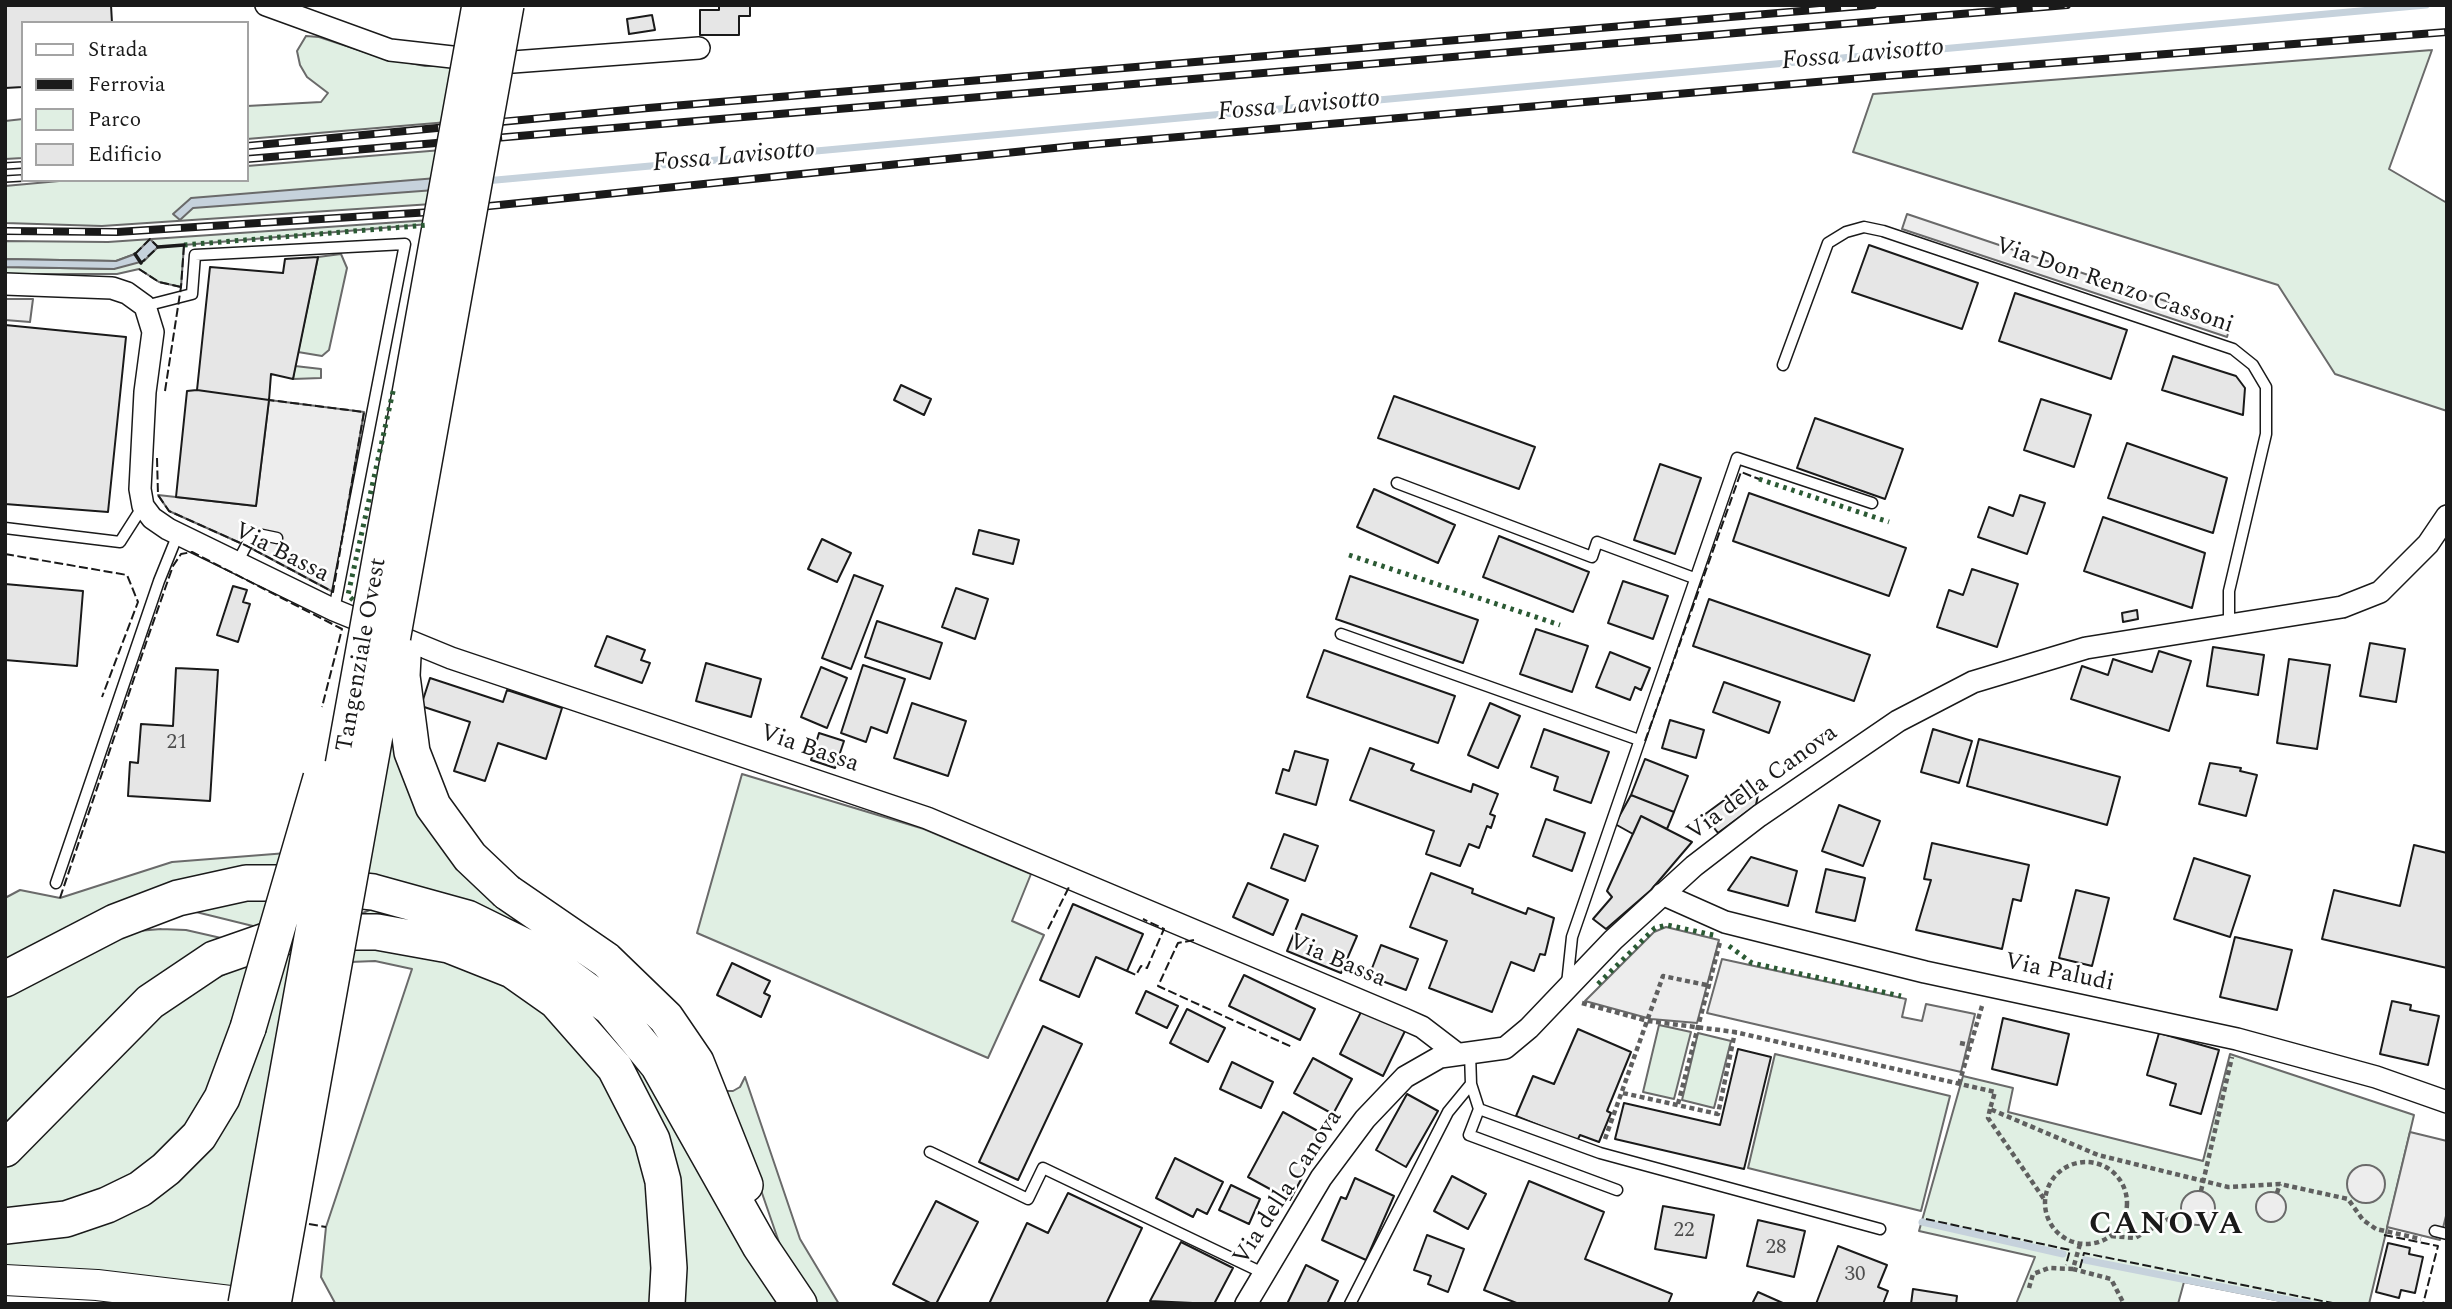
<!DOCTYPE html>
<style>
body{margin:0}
#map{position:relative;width:2452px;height:1309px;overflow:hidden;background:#fff;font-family:Spectral,serif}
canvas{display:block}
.frame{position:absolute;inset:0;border:7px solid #1a1a1a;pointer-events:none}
.legend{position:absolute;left:21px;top:21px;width:228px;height:161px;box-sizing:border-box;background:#fff;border:2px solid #a3a3a3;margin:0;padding:9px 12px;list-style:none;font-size:21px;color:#1a1a1a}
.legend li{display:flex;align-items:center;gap:14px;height:35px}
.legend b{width:35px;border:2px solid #a3a3a3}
</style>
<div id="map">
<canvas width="2452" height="1309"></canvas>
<div class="frame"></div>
<ul class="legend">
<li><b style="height:9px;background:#fff"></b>Strada</li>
<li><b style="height:9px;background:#1a1a1a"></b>Ferrovia</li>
<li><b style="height:19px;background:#e0efe3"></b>Parco</li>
<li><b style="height:19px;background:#e6e6e6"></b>Edificio</li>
</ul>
</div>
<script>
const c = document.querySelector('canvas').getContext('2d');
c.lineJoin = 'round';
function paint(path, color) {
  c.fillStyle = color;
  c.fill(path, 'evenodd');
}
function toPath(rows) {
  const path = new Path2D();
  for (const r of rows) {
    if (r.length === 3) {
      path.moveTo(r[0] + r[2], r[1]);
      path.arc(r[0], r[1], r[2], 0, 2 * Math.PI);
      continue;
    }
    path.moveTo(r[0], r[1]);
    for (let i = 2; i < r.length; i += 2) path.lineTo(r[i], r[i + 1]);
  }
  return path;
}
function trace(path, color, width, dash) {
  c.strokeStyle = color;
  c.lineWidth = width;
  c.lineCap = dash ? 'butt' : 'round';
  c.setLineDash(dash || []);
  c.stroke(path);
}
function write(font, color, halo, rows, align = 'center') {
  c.font = font + ' Spectral,serif';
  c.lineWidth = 5;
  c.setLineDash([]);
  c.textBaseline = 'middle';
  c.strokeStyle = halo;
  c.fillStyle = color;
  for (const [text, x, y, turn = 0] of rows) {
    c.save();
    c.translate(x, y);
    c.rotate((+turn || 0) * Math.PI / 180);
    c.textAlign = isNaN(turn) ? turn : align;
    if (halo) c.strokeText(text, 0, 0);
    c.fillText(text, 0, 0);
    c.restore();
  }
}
const green = toPath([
 [306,36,319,37,380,57,425,66,459,65,448,122,247,139,247,106,321,102,328,93,307,77,300,65,297,51,306,36],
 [2432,50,2389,169,2447,203,2447,411,2335,374,2278,285,1853,152,1873,94,2432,50],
 [23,119,23,158,5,159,5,121,23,119],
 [442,150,432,204,102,226,5,223,5,186,70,180,247,180,247,166,442,150],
 [430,220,429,224,184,245,181,287,159,282,139,269,117,274,5,274,5,267,114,269,135,254,116,261,5,259,5,241,108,242,430,220],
 [341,254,347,268,329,350,322,356,298,352,318,257,341,254],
 [295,366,321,369,321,378,293,379,295,366],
 [394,725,406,780,646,1020,678,1061,364,880,394,725],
 [742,774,924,829,1031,874,1012,921,1044,935,988,1058,697,933,742,774],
 [287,853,281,874,5,967,5,898,20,890,60,898,172,862,287,853],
 [274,897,265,929,188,910,235,902,274,897],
 [379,906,563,984,629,1049,778,1304,681,1304,685,1247,682,1212,592,1024,358,915,379,906],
 [161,929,186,930,243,943,5,1135,5,995,126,932,161,929],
 [353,945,419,951,501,982,542,1008,598,1062,645,1154,656,1304,335,1303,321,1277,326,1227,412,969,375,961,350,962,353,945],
 [299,948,238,1288,5,1269,5,1234,171,1177,284,951,299,948],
 [256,959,224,1066,182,1141,110,1193,5,1216,5,1166,141,1029,194,989,256,959],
 [1659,1025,1691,1032,1674,1099,1643,1092,1659,1025],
 [1698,1033,1731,1041,1714,1108,1682,1100,1698,1033],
 [1775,1054,1950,1096,1921,1211,1748,1168,1775,1054],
 [2230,1054,2414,1115,2369,1304,2296,1304,2184,1282,2178,1304,2016,1304,2035,1257,1919,1231,1963,1076,2013,1088,2008,1112,2203,1161,2230,1054],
 [745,1077,800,1239,839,1304,810,1304,781,1248,745,1144,720,1091,733,1091,740,1087,745,1077]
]);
const parking = toPath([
 [1907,214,2231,323,2227,337,1902,229,1907,214],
 [5,299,33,299,30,322,5,320,5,299],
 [269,400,364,412,333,592,247,546,169,511,158,495,256,506,269,400],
 [1666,927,1719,940,1697,1023,1651,1019,1585,1001,1654,932,1666,927],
 [1722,959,1906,999,1902,1017,1922,1021,1926,1004,1975,1014,1961,1072,1707,1013,1722,959],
 [2410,1132,2447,1141,2447,1212,2440,1240,2387,1227,2410,1132],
 [2366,1184,19],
 [2198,1208,17],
 [2271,1207,15]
]);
const water = toPath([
 [437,178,435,190,193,208,180,220,173,214,191,198,437,178],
 [150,239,158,247,144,261,114,269,5,267,5,259,116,261,135,254,150,239]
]);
const stream = toPath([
 [485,181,2426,5],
 [1922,1222,2063,1254],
 [2085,1260,2309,1304]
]);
const building = toPath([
 [5,5,111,5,112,23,23,23,23,87,5,88,5,5],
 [719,5,750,5,750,16,739,16,739,35,700,35,700,10,719,10,719,5],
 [652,15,655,30,629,34,627,19,652,15],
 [1869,245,1978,283,1962,329,1852,292,1869,245],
 [318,257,293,379,271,374,269,400,197,390,210,267,283,273,285,259,318,257],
 [2015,293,2127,330,2111,379,1999,341,2015,293],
 [5,325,126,337,108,512,5,504,5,325],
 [2173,356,2236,376,2245,388,2243,415,2162,390,2173,356],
 [901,385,931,399,924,415,894,400,901,385],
 [197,390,269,400,256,506,176,497,187,391,197,390],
 [1394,396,1535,447,1519,489,1378,438,1394,396],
 [2041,399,2091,415,2074,467,2024,450,2041,399],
 [1815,418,1903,449,1885,499,1797,468,1815,418],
 [2127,443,2227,478,2213,533,2108,498,2127,443],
 [1660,464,1701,478,1675,554,1634,540,1660,464],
 [1374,489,1455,525,1438,563,1357,527,1374,489],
 [1749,493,1906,548,1889,596,1733,541,1749,493],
 [2020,495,2045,503,2027,554,1978,537,1989,507,2013,516,2020,495],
 [2103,517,2205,553,2192,608,2084,571,2103,517],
 [979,530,1019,540,1013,564,973,554,979,530],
 [1499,536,1589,572,1573,612,1483,577,1499,536],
 [822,539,851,553,837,582,808,569,822,539],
 [1972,569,2018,584,1997,647,1937,627,1949,590,1963,595,1972,569],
 [854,575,883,586,851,669,822,658,854,575],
 [1350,576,1478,620,1463,663,1336,619,1350,576],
 [1623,581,1668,596,1653,639,1608,623,1623,581],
 [5,584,83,591,77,666,5,660,5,584],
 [233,586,247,590,243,602,250,604,238,642,217,635,233,586],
 [956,588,988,599,975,639,942,627,956,588],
 [1709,599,1870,655,1854,701,1693,646,1709,599],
 [2137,610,2138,619,2123,622,2122,613,2137,610],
 [877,621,942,643,930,679,865,657,877,621],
 [1536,629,1588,646,1572,692,1520,674,1536,629],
 [607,636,645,650,641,660,650,663,642,683,595,666,607,636],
 [2370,643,2405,649,2396,702,2360,696,2370,643],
 [2213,647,2264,655,2258,695,2207,686,2213,647],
 [1324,650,1455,696,1438,743,1307,697,1324,650],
 [2159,651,2191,661,2169,731,2071,699,2082,666,2108,675,2113,659,2152,672,2159,651],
 [1610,652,1650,668,1641,690,1635,687,1630,700,1596,687,1610,652],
 [2289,659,2330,665,2317,749,2277,743,2289,659],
 [706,663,761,679,751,717,696,701,706,663],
 [863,665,905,679,887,733,871,727,866,742,841,733,863,665],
 [821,667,847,678,827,728,801,717,821,667],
 [176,668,218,670,210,801,128,796,130,762,138,763,141,724,173,726,176,668],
 [430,678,503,702,507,690,562,708,546,759,498,743,485,781,454,771,470,722,421,706,430,678],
 [1724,682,1780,702,1769,733,1713,712,1724,682],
 [912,703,966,721,948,776,894,758,912,703],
 [1490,703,1520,716,1498,768,1468,755,1490,703],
 [1670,720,1704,730,1696,758,1662,748,1670,720],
 [1544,729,1609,752,1591,803,1554,790,1558,777,1531,767,1544,729],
 [1933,729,1972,741,1959,783,1921,772,1933,729],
 [819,733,844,741,835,768,811,760,819,733],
 [1979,739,2120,777,2107,825,1967,786,1979,739],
 [1370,748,1414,764,1411,770,1471,792,1473,784,1498,794,1490,814,1495,816,1491,828,1487,826,1479,848,1469,844,1460,866,1426,854,1434,831,1350,800,1370,748],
 [1295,751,1328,760,1316,805,1276,793,1283,769,1289,771,1295,751],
 [1645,759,1688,776,1674,812,1631,795,1645,759],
 [2210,763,2241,768,2240,771,2257,775,2246,816,2199,804,2210,763],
 [1742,787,1759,790,1756,805,1718,833,1704,815,1742,787],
 [1631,795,1674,812,1667,829,1641,816,1633,834,1615,824,1631,795],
 [1839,805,1880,821,1863,866,1822,851,1839,805],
 [1641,816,1692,842,1651,890,1606,929,1593,919,1612,897,1607,891,1641,816],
 [1546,819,1585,833,1572,871,1533,856,1546,819],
 [1284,834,1318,846,1305,881,1271,868,1284,834],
 [1932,843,2029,865,2021,901,2013,899,2002,949,1916,930,1931,880,1924,879,1932,843],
 [2414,845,2447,853,2447,968,2322,939,2334,890,2400,906,2414,845],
 [1751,857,1797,871,1788,906,1728,890,1751,857],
 [2194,858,2250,876,2230,937,2174,919,2194,858],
 [1826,869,1865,878,1855,921,1816,912,1826,869],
 [1431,873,1473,889,1472,893,1526,914,1528,908,1554,918,1545,955,1540,954,1534,971,1511,962,1492,1012,1429,988,1447,941,1410,927,1431,873],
 [1248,883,1288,900,1273,935,1233,917,1248,883],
 [2076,890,2109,898,2092,966,2059,958,2076,890],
 [1073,904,1143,934,1127,971,1096,957,1079,997,1040,980,1073,904],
 [1302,914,1357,936,1341,973,1287,951,1302,914],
 [2235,937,2292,950,2277,1010,2220,997,2235,937],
 [1381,945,1418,959,1406,990,1369,976,1381,945],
 [732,963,770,981,764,993,770,996,761,1017,717,995,732,963],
 [1244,975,1315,1009,1300,1040,1229,1006,1244,975],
 [1146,991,1178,1006,1167,1028,1136,1013,1146,991],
 [2392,1001,2411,1005,2410,1010,2439,1016,2428,1065,2380,1054,2392,1001],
 [1363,1008,1406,1029,1383,1076,1340,1054,1363,1008],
 [1187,1009,1225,1028,1208,1062,1170,1043,1187,1009],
 [2003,1018,2069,1034,2057,1085,1992,1069,2003,1018],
 [1043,1026,1082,1044,1018,1180,979,1162,1043,1026],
 [1578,1029,1631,1052,1607,1111,1611,1113,1599,1142,1580,1135,1577,1141,1516,1116,1533,1076,1554,1084,1578,1029],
 [2159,1033,2219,1050,2201,1114,2170,1105,2176,1084,2147,1075,2159,1033],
 [1738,1049,1771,1057,1744,1169,1615,1139,1624,1103,1720,1125,1738,1049],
 [1313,1058,1352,1079,1333,1114,1294,1093,1313,1058],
 [1232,1062,1273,1082,1261,1108,1220,1089,1232,1062],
 [1407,1094,1438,1111,1406,1167,1376,1150,1407,1094],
 [1283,1112,1325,1135,1290,1200,1248,1177,1283,1112],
 [1175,1158,1223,1182,1207,1214,1197,1209,1193,1217,1156,1198,1175,1158],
 [1452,1176,1486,1194,1468,1229,1434,1211,1452,1176],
 [1355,1178,1394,1196,1366,1260,1322,1240,1341,1197,1346,1199,1355,1178],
 [1529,1181,1604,1212,1585,1259,1672,1294,1668,1304,1519,1304,1484,1290,1529,1181],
 [1231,1185,1260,1199,1249,1224,1219,1210,1231,1185],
 [1068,1193,1142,1228,1106,1304,989,1304,1027,1223,1048,1233,1068,1193],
 [936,1201,978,1222,936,1304,932,1304,893,1284,936,1201],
 [1663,1206,1714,1215,1706,1258,1655,1249,1663,1206],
 [1758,1220,1805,1231,1794,1277,1747,1266,1758,1220],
 [1427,1235,1464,1249,1448,1292,1428,1284,1431,1276,1414,1270,1427,1235],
 [1181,1242,1233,1268,1214,1304,1150,1301,1181,1242],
 [2388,1243,2410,1248,2409,1254,2423,1257,2415,1293,2401,1290,2399,1298,2376,1292,2388,1243],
 [1838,1246,1887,1265,1878,1287,1888,1291,1883,1304,1816,1304,1838,1246],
 [1306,1265,1338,1281,1327,1304,1287,1304,1306,1265],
 [1913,1289,1957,1296,1956,1304,1911,1304,1913,1289],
 [1758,1292,1785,1304,1752,1304,1758,1292]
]);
const path = toPath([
 [1582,1003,1648,1021,1735,1032,1995,1092,1990,1109,2098,1155,2228,1187,2280,1184,2348,1199,2363,1220,2376,1229,2421,1239],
 [1960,1043,1970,1045],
 [1959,1084,1982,1006],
 [1623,1093,1718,1114,1735,1032],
 [1678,1104,1720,942],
 [1990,1109,1988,1118,2044,1199],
 [1605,1139,1663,976,1711,986],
 [2086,1203,41],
 [2201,1191,2232,1057],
 [2277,1193,2280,1184],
 [2111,1236,2135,1238,2181,1212],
 [2080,1244,2073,1269,2111,1279,2124,1304],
 [2029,1288,2033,1274,2049,1268,2073,1269]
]);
const service = toPath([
 [145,306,192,294,195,255,405,244,334,610],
 [1783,365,1828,243,1846,232,1864,227,1883,231,2233,349,2253,365,2266,387,2266,434,2229,591,2229,624],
 [1397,483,1592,557,1597,542,1694,578],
 [5,528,120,542,143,506],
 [238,561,253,533,277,538],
 [1341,634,1639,740],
 [56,883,159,581,178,534],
 [1567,984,1572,937,1737,458,1872,503],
 [1470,1053,1471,1084,1479,1109,1600,1153,1880,1229],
 [1479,1109,1469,1135,1617,1190],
 [930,1152,1028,1199,1043,1168,1263,1273],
 [2435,1231,2447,1234],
 [1350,1304,1448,1112,1471,1084]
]);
const minor = toPath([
 [266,5,390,50,461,58,513,62,699,48],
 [5,284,112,288,127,293,145,306,153,332,145,392,140,489,143,506,152,518,168,529,334,610,451,658,927,818,1404,1019,1422,1027,1456,1053],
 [1662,894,1725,922,1925,972,2237,1039,2376,1077,2447,1102],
 [1246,1304,1321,1178,1365,1119,1405,1077,1440,1057,1505,1048,1529,1028,1613,940,1694,866,1759,816,1898,721,1973,682,2086,648,2342,607,2380,592,2428,544,2447,516]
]);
const secondary = toPath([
 [5,1280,97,1285,255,1304]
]);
const trunk = toPath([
 [507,892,606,960,666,1018,696,1062,745,1185],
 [5,979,115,922,178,898,246,883,290,883,373,892,467,918,532,950,611,1008,658,1065,760,1246,799,1304],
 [5,1149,150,1002,214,959,277,937,343,932,377,932,449,945,512,970,556,1001,615,1068,652,1140,663,1181,669,1268,667,1304],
 [5,1226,66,1219,107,1205,140,1189,166,1169,199,1136,222,1098,248,1028]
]);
const rail = toPath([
 [247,146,648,108,1873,5],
 [247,159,2067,5],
 [5,166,23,165],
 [5,179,23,178],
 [5,231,117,232,431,212,1074,146,1886,76,2447,32]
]);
const trunkBridge = toPath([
 [403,656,402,676,412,752,433,806,470,857,507,892],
 [248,1028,321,778],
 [246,1304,480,5],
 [273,1304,506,5]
]);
const hedge = toPath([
 [184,245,428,225],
 [1759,479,1889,522],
 [1349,555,1560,625],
 [353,600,348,595,394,387],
 [1729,946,1752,963,1901,996],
 [1598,984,1655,928,1667,925,1718,936]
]);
const fence = toPath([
 [135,254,150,239,158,247,141,263],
 [139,269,159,282,181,287],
 [165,391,181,287,184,245],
 [157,458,158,495,169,511,247,546,333,592,364,412,269,400],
 [5,554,127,575,138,602,102,697],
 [1645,741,1741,472,1759,479],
 [60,898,147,640,173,566,181,554,192,552,342,629,322,707],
 [1048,929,1069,887],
 [1194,940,1178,943,1158,986,1292,1047],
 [1127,971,1136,975,1141,966,1147,968,1164,929,1143,919],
 [1926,1219,2070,1250,2066,1265],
 [309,1224,326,1227],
 [2384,1235,2438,1246,2423,1304],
 [2080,1268,2084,1253,2337,1304]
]);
const wall = toPath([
 [158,247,184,245],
 [135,254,141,263]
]);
const numberNames = [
 ["21",177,744],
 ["22",1684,1232],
 ["28",1776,1249],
 ["30",1855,1276]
];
const streetNames = [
 ["Via Don Renzo Cassoni",2114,287,19],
 ["Via Bassa",281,554,27],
 ["Tangenziale Ovest",363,655,-80],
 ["Via Bassa",809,750,19],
 ["Via della Canova",1763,784,-36],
 ["Via Bassa",1337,962,23],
 ["Via Paludi",2059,974,12],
 ["Via della Canova",1289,1188,-57]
];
const waterNames = [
 ["Fossa Lavisotto",1863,56,-5],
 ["Fossa Lavisotto",1299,107,-5],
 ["Fossa Lavisotto",734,158,-5]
];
const districtNames = [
 ["CANOVA",2167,1227]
];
paint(green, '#e0efe3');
trace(green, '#6a6a6a', 2);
paint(parking, '#ededed');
trace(parking, '#6a6a6a', 2);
paint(water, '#c6d2dc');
trace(water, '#6a6a6a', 2);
trace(stream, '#c6d2dc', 7);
paint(building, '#e6e6e6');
trace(building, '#1a1a1a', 2);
trace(service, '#1a1a1a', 13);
trace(minor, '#1a1a1a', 24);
trace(secondary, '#1a1a1a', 32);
trace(trunk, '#1a1a1a', 38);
trace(path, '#5f5f5f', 4.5, [5, 3.5]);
trace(service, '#fff', 10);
trace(minor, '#fff', 21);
trace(secondary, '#fff', 30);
trace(trunk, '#fff', 35);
trace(rail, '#1a1a1a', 8);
trace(rail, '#fff', 5, [16]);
trace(trunkBridge, '#1a1a1a', 38, []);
trace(trunkBridge, '#fff', 35);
trace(hedge, '#2b5a34', 5, [3.5, 5]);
trace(fence, '#1a1a1a', 2, [9, 3.5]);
trace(wall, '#1a1a1a', 3.5);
write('21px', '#4d4d4d', null, numberNames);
write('24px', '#1a1a1a', '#fff', streetNames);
write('italic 26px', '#1a1a1a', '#fff', waterNames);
c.letterSpacing = '2px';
write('bold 32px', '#1a1a1a', '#fff', districtNames);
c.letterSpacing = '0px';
</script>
